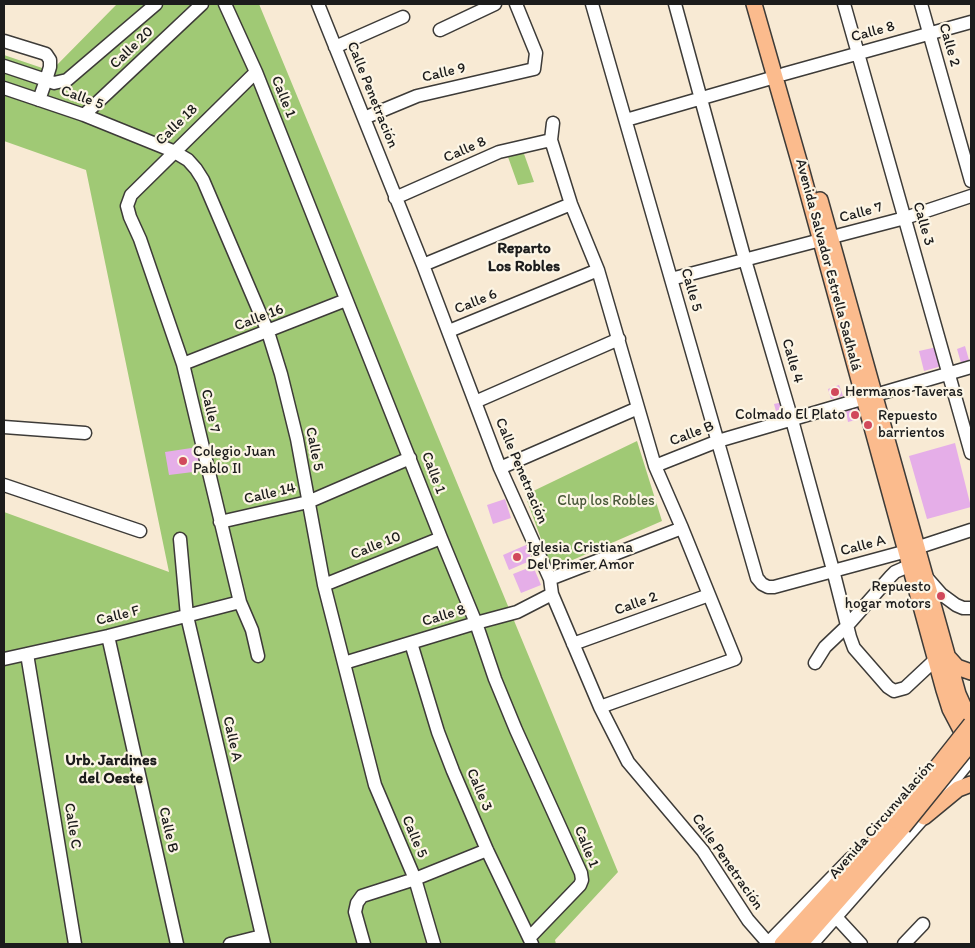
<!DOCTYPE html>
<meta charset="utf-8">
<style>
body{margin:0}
#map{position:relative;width:975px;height:948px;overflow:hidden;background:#f8ead4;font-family:Itim,sans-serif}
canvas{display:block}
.frame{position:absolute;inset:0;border:5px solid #1c1c1c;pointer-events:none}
</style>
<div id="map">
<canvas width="975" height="948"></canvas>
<div class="frame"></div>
</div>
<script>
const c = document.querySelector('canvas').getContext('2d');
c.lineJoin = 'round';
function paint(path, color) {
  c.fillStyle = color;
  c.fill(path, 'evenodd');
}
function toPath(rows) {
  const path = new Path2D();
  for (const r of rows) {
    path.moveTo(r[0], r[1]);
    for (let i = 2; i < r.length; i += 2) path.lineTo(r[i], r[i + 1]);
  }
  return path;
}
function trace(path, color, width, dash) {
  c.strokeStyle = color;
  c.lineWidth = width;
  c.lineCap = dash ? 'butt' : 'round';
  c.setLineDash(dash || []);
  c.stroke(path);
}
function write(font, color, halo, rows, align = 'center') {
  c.font = font + ' Itim,sans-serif';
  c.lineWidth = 4.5;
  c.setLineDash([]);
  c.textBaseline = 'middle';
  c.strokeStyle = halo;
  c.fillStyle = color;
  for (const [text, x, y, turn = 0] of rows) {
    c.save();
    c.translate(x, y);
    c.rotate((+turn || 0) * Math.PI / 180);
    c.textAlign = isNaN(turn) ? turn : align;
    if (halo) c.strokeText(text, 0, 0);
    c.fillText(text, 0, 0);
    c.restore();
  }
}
const green = toPath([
 [117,4,259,4,618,872,555,940,556,944,4,944,4,512,169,572,86,170,4,141,4,55,51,71],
 [523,151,534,182,518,185,508,157],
 [637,441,662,521,552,569,525,495]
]);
const building = toPath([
 [965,346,969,360,961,363,957,349],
 [937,347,942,366,924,371,919,351],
 [839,385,843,396,831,399,828,389],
 [783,402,785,408,782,414,777,415,774,404],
 [861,407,863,418,848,422,846,411],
 [955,443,971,507,927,519,909,456],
 [198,447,201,471,169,475,165,452],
 [505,499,511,518,493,524,487,505],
 [526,545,532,560,509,570,503,555],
 [533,566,541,585,521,593,513,574]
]);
const minor = toPath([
 [225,4,256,72,441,538,476,623,495,679,516,730,581,873,582,880,580,885,529,938],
 [318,4,423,265,500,468,550,579,552,594,600,707,628,762,703,851,748,920,768,943],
 [592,4,757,578,762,584,768,587,774,587,907,551,971,530],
 [675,4,745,260,792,420,833,570,850,637,854,648,888,687,894,691,905,688,936,659],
 [844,4,971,453],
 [921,4,971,181],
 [440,30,495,4],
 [4,41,46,54,50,60,50,67,46,80,4,66],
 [335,47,403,17],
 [256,72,131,195,127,206,130,217,140,239,183,364,240,602,252,630,258,656],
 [784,74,971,22],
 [4,88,84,115,173,151,188,160,196,169,203,180,268,332,281,374,297,439,324,585,375,785,415,879,434,944],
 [39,100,46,80,54,83,67,80,156,4],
 [84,115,202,4],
 [364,118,417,96,534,69,536,53,516,4],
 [626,120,775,77],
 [553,123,551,140,571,204,598,270,655,466,682,528,735,659,600,707],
 [395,198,499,152,551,140],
 [423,265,571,204],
 [671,279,905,218,971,196],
 [449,331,598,270],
 [183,364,346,300],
 [475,402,619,339],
 [4,427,85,433],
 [655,466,718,441,971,367],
 [500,468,638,408],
 [4,485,140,531],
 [220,522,308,502,410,458],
 [180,539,187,616,264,944],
 [927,578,941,594,956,605,963,608,971,608],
 [550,579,682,528],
 [324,585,441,538],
 [108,636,177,944],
 [411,643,438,732,453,771,487,850,532,944],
 [573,644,709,595],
 [27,654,75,944],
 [4,659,108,636,240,602],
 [344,663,476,623,517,612,552,594],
 [815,663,825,647,846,627,891,576,895,572,911,565],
 [836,917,861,944],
 [230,944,262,936],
 [364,944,355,912,357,903,362,896,415,879,487,850],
 [767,944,851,858],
 [812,944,924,817,971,759],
 [904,944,923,924]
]);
const major = toPath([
 [754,4,799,161,944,690,950,709,960,728,970,742],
 [820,200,958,694,971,723],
 [948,657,957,667,971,672],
 [924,817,958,789,971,784],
 [782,944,895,820],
 [800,944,903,827]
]);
const majorBridge = toPath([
 [895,820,971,724],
 [903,827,971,743]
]);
const markers = [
 [835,392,5,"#d1495b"],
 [855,415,5,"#d1495b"],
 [868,425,5,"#d1495b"],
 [183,461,5,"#d1495b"],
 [517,557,5,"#d1495b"],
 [941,596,5,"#d1495b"]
];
const streetNames = [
 ["Calle 8",873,32,-15],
 ["Calle 2",949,45,74],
 ["Calle 20",132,48,-44],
 ["Calle 9",444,73,-13],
 ["Calle Penetración",372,95,68],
 ["Calle 1",283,97,68],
 ["Calle 5",82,98,20],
 ["Calle 18",177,125,-44],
 ["Calle 8",465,150,-24],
 ["Calle 7",861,213,-15],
 ["Calle 3",923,224,74],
 ["Avenida Salvador Estrella Sadhalá",828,265,75],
 ["Calle 5",691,290,74],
 ["Calle 6",476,302,-22],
 ["Calle 16",259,318,-21],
 ["Calle 4",792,361,74],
 ["Calle 7",210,411,77],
 ["Calle B",692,434,-21],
 ["Calle 5",314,449,79],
 ["Calle Penetración",521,471,67],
 ["Calle 1",433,473,69],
 ["Calle 14",270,494,-13],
 ["Calle 10",376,546,-22],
 ["Calle A",863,546,-15],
 ["Calle 2",636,604,-20],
 ["Calle F",118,616,-14],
 ["Calle 8",444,616,-17],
 ["Calle A",232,739,77],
 ["Calle 3",479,790,67],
 ["Avenida Circunvalación",882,820,-49],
 ["Calle C",72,826,81],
 ["Calle B",168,830,77],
 ["Calle 5",414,837,67],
 ["Calle 1",586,847,68],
 ["Calle Penetración",727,862,55]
];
const poiNames = [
 ["Hermanos Taveras",845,392],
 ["Colmado El Plato",845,415,"right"],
 ["Repuesto",878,416],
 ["barrientos",878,433],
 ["Colegio Juan",193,452],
 ["Pablo II",193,469],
 ["Iglesia Cristiana",527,548],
 ["Del Primer Amor",527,565],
 ["Repuesto",931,587,"right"],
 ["hogar motors",931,604,"right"]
];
const parkNames = [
 ["Clup los Robles",606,501]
];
const neighbourhoodNames = [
 ["Reparto",524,249],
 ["Los Robles",524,267],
 ["Urb. Jardines",111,761],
 ["del Oeste",111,779]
];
paint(green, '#a0c975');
paint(building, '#e5aee8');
trace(minor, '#3d3b38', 15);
trace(major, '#3d3b38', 18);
trace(minor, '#fff', 12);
trace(major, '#fbbb8d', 15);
trace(majorBridge, '#3d3b38', 18, []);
trace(majorBridge, '#fbbb8d', 15);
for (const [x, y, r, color] of markers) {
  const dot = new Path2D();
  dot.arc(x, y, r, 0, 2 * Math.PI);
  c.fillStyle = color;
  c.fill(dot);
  trace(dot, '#fcf5e5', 2);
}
write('15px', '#1c1c1c', '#fcf5e5', streetNames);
write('15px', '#1c1c1c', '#fcf5e5', poiNames, 'left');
write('15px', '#4a593b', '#fcf5e5', parkNames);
write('bold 16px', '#1c1c1c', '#fcf5e5', neighbourhoodNames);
</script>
